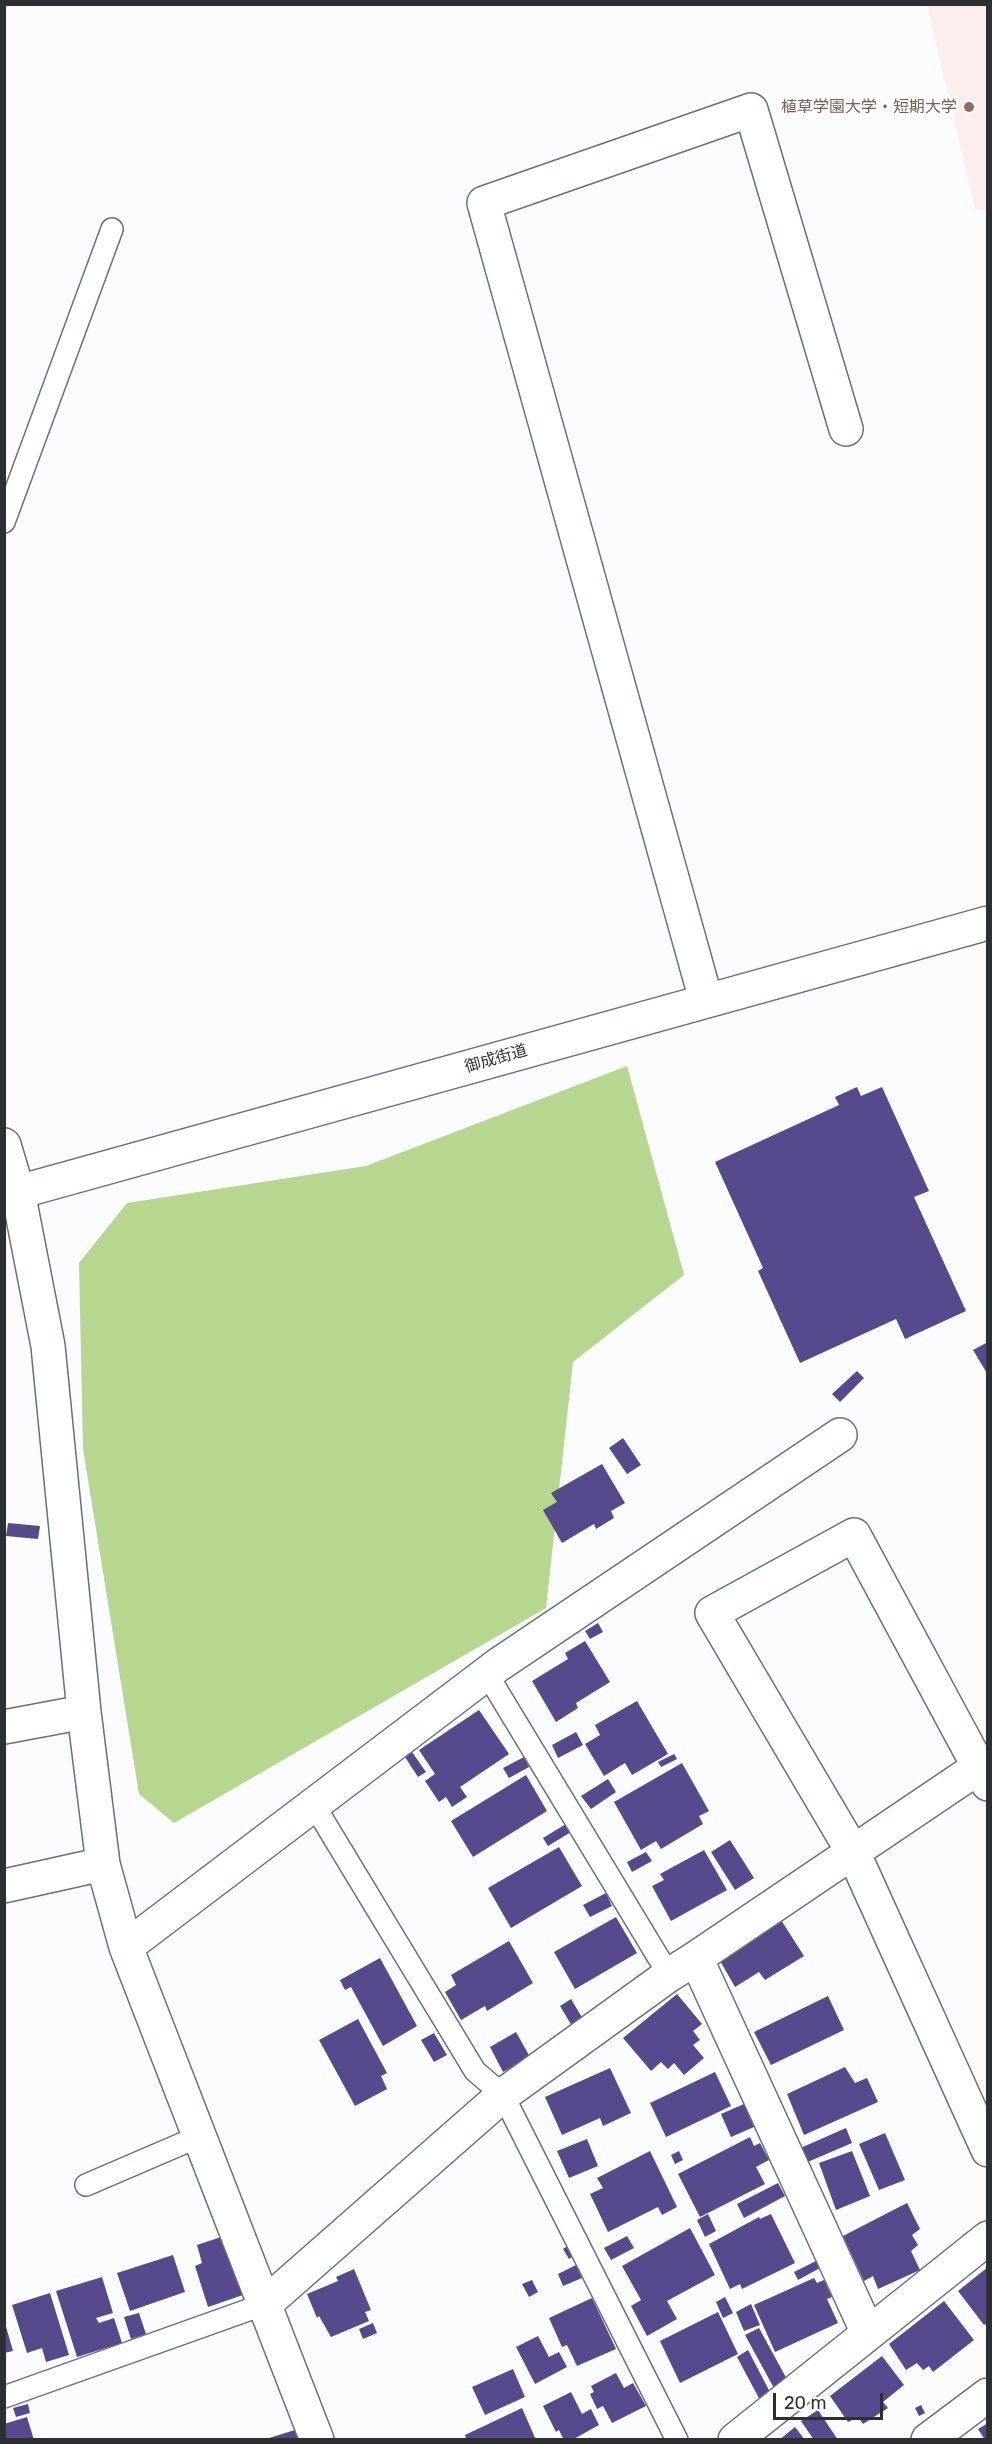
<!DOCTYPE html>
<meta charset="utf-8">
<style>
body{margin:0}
#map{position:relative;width:992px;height:2444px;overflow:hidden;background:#fafcfd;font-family:Rubik,sans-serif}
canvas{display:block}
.frame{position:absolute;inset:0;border:6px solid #2c3033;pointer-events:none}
.scale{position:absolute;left:773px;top:2393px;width:110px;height:27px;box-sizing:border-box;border:3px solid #2c3033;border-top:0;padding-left:8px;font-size:18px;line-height:21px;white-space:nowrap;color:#2c3033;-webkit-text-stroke:4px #fff;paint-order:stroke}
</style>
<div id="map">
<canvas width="992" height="2444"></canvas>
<div class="frame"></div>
<div class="scale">20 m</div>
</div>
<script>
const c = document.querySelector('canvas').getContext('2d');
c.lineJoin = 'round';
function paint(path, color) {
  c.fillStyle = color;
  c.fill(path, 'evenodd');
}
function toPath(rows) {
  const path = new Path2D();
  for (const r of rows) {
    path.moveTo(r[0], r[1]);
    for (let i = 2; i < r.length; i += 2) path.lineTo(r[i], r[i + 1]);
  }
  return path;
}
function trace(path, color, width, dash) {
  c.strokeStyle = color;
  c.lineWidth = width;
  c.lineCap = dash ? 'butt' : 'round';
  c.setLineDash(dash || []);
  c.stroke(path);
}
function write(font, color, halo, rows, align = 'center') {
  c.font = font + ' Rubik,"Noto Sans JP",sans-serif';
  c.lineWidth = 6;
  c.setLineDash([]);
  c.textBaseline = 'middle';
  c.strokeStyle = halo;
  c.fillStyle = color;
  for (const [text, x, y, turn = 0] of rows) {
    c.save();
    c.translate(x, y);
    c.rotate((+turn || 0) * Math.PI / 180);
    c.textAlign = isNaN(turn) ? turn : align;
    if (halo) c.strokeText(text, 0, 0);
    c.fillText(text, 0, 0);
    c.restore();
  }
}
const education = toPath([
 [927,5,987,5,987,212,975,209]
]);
const green = toPath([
 [627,1066,684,1275,573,1362,546,1608,174,1823,139,1794,83,1449,79,1263,127,1203,366,1166]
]);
const building = toPath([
 [857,1087,861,1096,882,1087,929,1191,914,1197,966,1311,905,1339,896,1319,800,1363,758,1271,763,1268,715,1162,839,1105,835,1097],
 [988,1342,988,1375,973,1350],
 [857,1371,864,1378,840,1402,832,1394],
 [623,1438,641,1465,627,1474,609,1448],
 [602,1464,625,1503,611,1511,614,1518,596,1529,594,1524,562,1543,543,1510,557,1502,551,1493],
 [8,1523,40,1526,38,1539,6,1536],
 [598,1623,603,1632,590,1639,585,1631],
 [585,1641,610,1682,576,1703,578,1708,556,1722,532,1681,568,1659,565,1653],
 [637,1701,668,1754,632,1775,625,1763,604,1776,585,1744,600,1735,595,1725],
 [479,1710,509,1754,460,1787,467,1797,452,1807,446,1797,439,1802,425,1781,435,1774,419,1750],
 [576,1732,583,1745,558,1758,552,1745],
 [412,1752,426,1772,418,1777,405,1757],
 [674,1754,677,1759,661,1767,658,1762],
 [524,1757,529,1767,509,1778,503,1768],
 [682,1763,709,1811,699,1816,703,1824,661,1849,656,1841,641,1850,614,1802],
 [526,1775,547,1811,473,1857,451,1821],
 [608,1779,616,1792,591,1809,581,1796],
 [566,1824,571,1832,548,1846,543,1838],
 [730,1840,754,1878,735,1890,711,1852],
 [559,1847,582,1886,511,1928,488,1888],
 [704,1850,727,1890,671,1921,652,1886,664,1880,660,1874],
 [646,1852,652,1861,632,1872,627,1862],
 [606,1893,612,1906,590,1917,583,1905],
 [616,1917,637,1953,575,1989,554,1952],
 [781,1920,804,1956,765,1980,759,1972,735,1987,719,1959],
 [509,1941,533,1983,487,2011,485,2006,461,2020,445,1992,456,1985,451,1975],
 [380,1958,417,2026,383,2046,351,1987,345,1990,340,1980],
 [677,1994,702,2024,693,2031,700,2040,693,2045,704,2058,684,2075,674,2063,668,2069,661,2062,651,2071,623,2038],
 [828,1996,844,2030,771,2065,754,2032],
 [571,1999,583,2019,572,2026,560,2006],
 [358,2019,387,2073,381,2076,387,2089,355,2106,319,2040],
 [516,2032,530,2057,503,2072,490,2047],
 [434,2033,447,2055,434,2062,421,2040],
 [845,2067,855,2083,867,2078,878,2102,804,2135,787,2094],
 [610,2068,631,2113,603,2126,600,2118,562,2135,545,2097],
 [715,2072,731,2106,666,2137,650,2103],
 [744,2104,754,2127,731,2137,721,2114],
 [846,2128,852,2143,803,2164,796,2150],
 [885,2133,905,2180,879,2190,859,2144],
 [750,2137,754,2146,760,2143,769,2160,756,2167,765,2184,700,2217,678,2174],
 [587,2139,598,2166,569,2178,557,2151],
 [650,2151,677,2207,662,2215,658,2207,608,2232,590,2194,603,2188,597,2178],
 [679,2151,683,2160,675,2164,671,2155],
 [852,2151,870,2196,836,2210,819,2163],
 [778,2183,785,2196,744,2218,737,2204],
 [907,2203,920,2229,912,2235,918,2245,911,2251,920,2270,878,2289,873,2276,864,2281,843,2236],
 [708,2214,716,2231,705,2237,697,2220],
 [771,2214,795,2263,742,2289,740,2284,730,2289,709,2244,759,2217,760,2219],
 [690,2228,715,2275,667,2301,677,2319,647,2336,631,2306,641,2300,622,2266],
 [224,2236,243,2295,208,2307,195,2266,202,2263,197,2245],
 [627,2236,634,2248,611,2260,604,2248],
 [569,2245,575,2255,569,2259,563,2249],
 [173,2255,185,2292,130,2311,117,2273],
 [816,2261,820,2268,798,2280,794,2272],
 [576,2265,582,2278,563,2286,558,2274],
 [988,2267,988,2323,984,2325,958,2291],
 [354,2269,371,2310,365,2312,369,2321,331,2337,319,2316,317,2318,307,2294,338,2281,336,2277],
 [102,2277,113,2313,96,2318,99,2323,114,2318,122,2343,77,2357,56,2291],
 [814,2278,817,2283,824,2280,832,2297,827,2299,838,2323,775,2352,754,2305],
 [532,2280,538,2292,529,2297,522,2284],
 [50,2293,69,2355,46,2362,42,2348,27,2353,12,2305],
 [725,2297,733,2313,723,2318,716,2302],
 [592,2298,616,2349,577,2366,567,2345,562,2347,549,2318],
 [944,2301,974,2340,933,2372,929,2366,923,2370,917,2363,906,2370,889,2344],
 [751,2304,760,2325,744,2331,736,2312],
 [718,2312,738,2354,680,2383,660,2341],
 [139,2313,146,2334,131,2339,124,2317],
 [5,2323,13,2351,4,2353,4,2324],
 [373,2323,377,2333,363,2339,359,2329],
 [759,2328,789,2383,775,2390,745,2335],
 [538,2336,549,2357,559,2352,567,2367,535,2384,516,2347],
 [748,2350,772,2396,761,2402,737,2357],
 [882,2356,904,2385,883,2402,888,2408,863,2424,858,2417,848,2422,830,2396],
 [513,2369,525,2397,485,2415,472,2387],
 [616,2373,624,2388,633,2383,646,2406,612,2423,603,2406,597,2409,590,2394,594,2392,591,2386],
 [571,2392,582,2414,591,2409,599,2425,572,2440,564,2440,559,2430,556,2432,543,2406],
 [28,2404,30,2413,16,2417,13,2408],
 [921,2405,925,2413,919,2416,915,2408],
 [522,2408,536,2440,467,2440,465,2435],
 [818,2410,838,2440,814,2440,801,2421],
 [27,2417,34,2440,4,2440,4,2424],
 [988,2423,988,2440,985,2440,978,2429],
 [795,2427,805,2440,779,2440],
 [298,2429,301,2440,266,2440,266,2439]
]);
const lane = toPath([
 [4,522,112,229],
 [487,1674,669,1975],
 [314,1805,475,2071,503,2095,677,2440],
 [86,2185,200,2136],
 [4,2397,265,2304]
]);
const street = toPath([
 [706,1000,484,203,751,110,846,429],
 [4,1145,18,1192,48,1346,84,1712,103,1864,126,1947,317,2440],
 [4,1727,84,1712],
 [988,1784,854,1535,712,1613,853,1852,988,2150],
 [4,1886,103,1864],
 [126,1947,498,1665,840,1435],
 [696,1958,988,1761],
 [265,2304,503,2095,669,1975,696,1958,868,2333],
 [735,2440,988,2238],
 [928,2440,988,2395]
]);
const secondary = toPath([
 [4,1196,988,923]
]);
const markers = [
 [969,107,6,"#8d6e63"]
];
const educationNames = [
 ["植草学園大学・短期大学",957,107]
];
const streetNames = [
 ["御成街道",496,1059,-16]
];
paint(education, '#fdeded');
paint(green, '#b7d68f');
paint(building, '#56498c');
trace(lane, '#697078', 24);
trace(street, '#697078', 36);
trace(secondary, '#697078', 36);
trace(lane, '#fff', 21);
trace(street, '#fff', 33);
trace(secondary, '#fff', 33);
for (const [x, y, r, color] of markers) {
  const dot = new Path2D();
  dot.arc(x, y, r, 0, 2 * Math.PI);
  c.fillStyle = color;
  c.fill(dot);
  trace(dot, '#fff', 2);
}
write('16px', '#785e54', '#fff', educationNames, 'right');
write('16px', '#2c3033', '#fff', streetNames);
</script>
